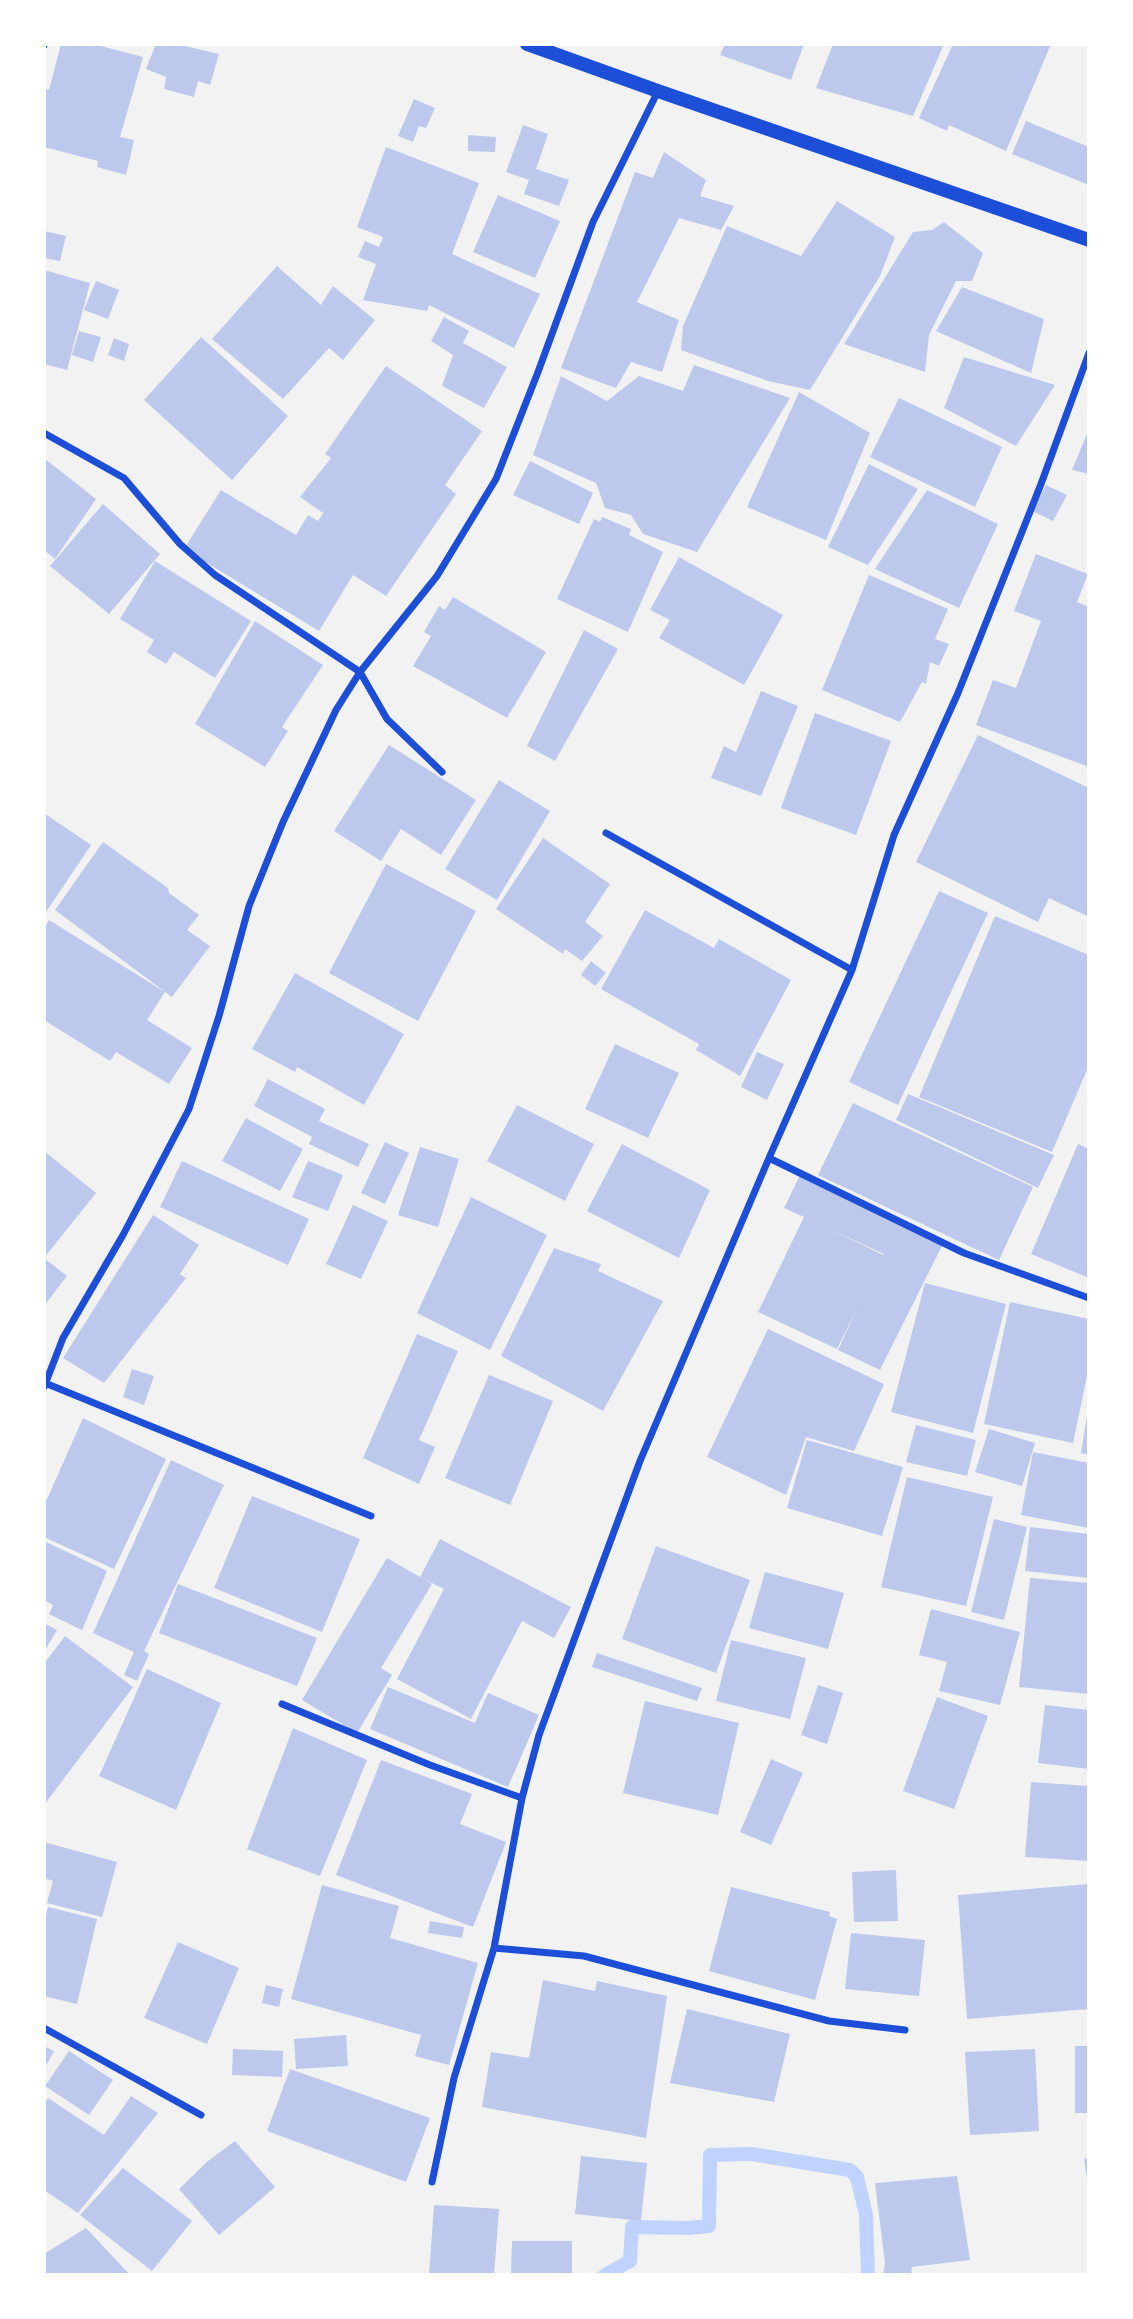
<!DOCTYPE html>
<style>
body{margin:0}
#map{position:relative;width:1133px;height:2319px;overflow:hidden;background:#f2f2f2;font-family:"Public Sans",sans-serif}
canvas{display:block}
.frame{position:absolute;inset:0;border:46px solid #fff;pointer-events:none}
</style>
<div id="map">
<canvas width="1133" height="2319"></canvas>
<div class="frame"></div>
</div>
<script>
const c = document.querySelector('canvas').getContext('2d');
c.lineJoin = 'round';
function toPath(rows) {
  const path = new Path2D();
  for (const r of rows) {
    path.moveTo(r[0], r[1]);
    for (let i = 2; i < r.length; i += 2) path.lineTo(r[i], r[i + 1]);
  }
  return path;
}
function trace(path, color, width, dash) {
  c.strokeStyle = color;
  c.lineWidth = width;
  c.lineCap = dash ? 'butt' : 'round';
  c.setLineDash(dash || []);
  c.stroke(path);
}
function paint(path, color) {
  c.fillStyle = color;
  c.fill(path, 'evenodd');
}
const stream = toPath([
 [605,2275,630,2261,632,2227,688,2228,709,2226,710,2155,751,2154,850,2170,857,2177,866,2215,868,2275]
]);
const building = toPath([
 [61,44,93,44,143,57,120,137,134,140,126,175,97,167,98,161,44,147,44,89,49,90],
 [156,44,176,44,219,54,210,85,198,81,194,97,164,89,166,77,146,69],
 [725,44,804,44,791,80,720,55],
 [833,44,944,44,913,116,816,88],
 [953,44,1051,44,1006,151,949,125,947,131,919,118],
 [414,99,435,108,426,128,419,126,413,142,398,136],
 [1026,121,1089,147,1089,185,1012,154],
 [523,125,548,134,536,169,569,180,559,206,524,194,529,180,506,172],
 [468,135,496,137,495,152,468,151],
 [386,147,479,183,452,254,540,294,514,348,429,305,427,311,363,300,376,264,358,257,365,241,379,247,383,237,357,227],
 [664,152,706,180,700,196,734,206,721,230,679,218,637,302,679,320,662,372,631,362,616,388,561,368,635,172,653,178],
 [498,195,560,221,535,278,473,252],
 [837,201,895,237,880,276,810,390,768,381,681,350,683,326,727,226,801,256],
 [944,222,983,253,972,281,956,281,929,335,925,372,844,344,913,232,932,230],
 [44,231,66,236,60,261,44,258],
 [277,266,321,305,333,286,375,320,343,360,329,348,283,399,212,339],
 [44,270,90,283,67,370,44,364],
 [96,281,119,290,108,319,84,310],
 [962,287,1044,319,1031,373,936,331],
 [444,317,469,331,463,343,507,367,484,408,442,386,453,355,431,341],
 [79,331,101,337,93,362,72,355],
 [201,337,288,416,232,480,144,400],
 [114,338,129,344,124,361,108,355],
 [964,357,1055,385,1016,446,944,408],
 [694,365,790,398,697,552,643,534,631,515,605,508,596,483,533,455,561,376,607,401,639,376,683,391],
 [386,366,482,431,445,485,456,494,386,596,353,575,319,631,184,549,221,490,296,535,308,515,318,521,323,513,300,497,331,458,325,454],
 [799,392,870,433,826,540,747,507],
 [899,398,1002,447,975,507,870,457],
 [1089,429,1089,474,1072,470],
 [44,458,96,499,55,559,44,550],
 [530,461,593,493,579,524,513,495],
 [869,464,918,489,868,565,828,547],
 [1046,485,1067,495,1053,521,1032,511],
 [927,490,998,524,959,608,875,569],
 [103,504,160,554,109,614,50,566],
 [602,517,631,529,629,535,663,552,628,632,557,599,594,519,600,522],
 [1036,554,1088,574,1077,602,1089,607,1089,767,976,725,993,680,1016,688,1041,621,1014,611],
 [679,557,783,615,744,685,659,638,670,620,650,610],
 [155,561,251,621,215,678,174,652,166,664,147,652,154,640,120,619],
 [869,575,948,609,935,639,949,644,939,666,930,662,926,684,922,682,900,722,822,690],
 [453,597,546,652,507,718,413,666,431,636,424,632,439,606,445,610],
 [255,621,323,665,282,727,288,731,265,767,195,724],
 [584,630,618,649,555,761,527,746],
 [761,691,798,706,761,796,711,778,724,746,736,752],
 [815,713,891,741,856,835,781,808],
 [978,735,1089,788,1089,917,1049,898,1038,922,916,862],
 [389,745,476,800,441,855,401,829,381,861,334,831],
 [499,780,550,811,497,900,445,869],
 [44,813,91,845,44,915],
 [543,838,610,884,585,922,603,936,582,961,565,949,563,954,496,909],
 [103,842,168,888,169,893,199,915,187,930,210,946,172,997,55,910],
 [386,864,476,911,418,1021,329,973],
 [939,891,988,913,898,1105,849,1082],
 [645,910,714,948,719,939,791,980,740,1076,696,1050,699,1044,601,989],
 [995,916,1089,955,1089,1065,1052,1152,919,1097],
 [49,920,165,992,147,1020,192,1048,169,1084,116,1052,110,1061,44,1020,44,929],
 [591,961,606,973,595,986,581,975],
 [295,973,404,1034,364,1105,297,1067,295,1072,252,1049],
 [615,1044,679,1073,648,1138,585,1109],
 [757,1052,784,1064,767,1100,741,1087],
 [268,1079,325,1109,319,1121,369,1144,358,1167,309,1144,312,1137,254,1106],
 [908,1094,1054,1155,1038,1188,896,1120],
 [853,1103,1033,1187,999,1260,818,1175],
 [517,1105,594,1144,565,1201,487,1161],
 [246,1118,303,1149,280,1191,222,1161],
 [385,1142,409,1153,385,1204,361,1193],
 [622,1144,710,1190,679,1258,587,1211],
 [1078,1144,1089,1149,1089,1278,1031,1254],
 [420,1147,459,1159,438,1227,398,1215],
 [44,1151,96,1193,44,1258,67,1276,44,1306],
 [182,1161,309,1219,288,1265,160,1207],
 [308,1161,343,1175,328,1211,292,1197],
 [800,1175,942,1246,880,1370,838,1350,859,1304,837,1349,758,1312,804,1217,784,1208],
 [834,1231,884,1254,883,1255],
 [471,1197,547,1235,490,1350,417,1313],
 [353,1205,388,1221,361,1279,326,1264],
 [153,1215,199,1245,180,1274,186,1278,104,1383,63,1358],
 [554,1248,601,1264,598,1271,663,1301,603,1411,501,1356],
 [925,1283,1006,1304,973,1433,891,1412],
 [1010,1302,1089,1319,1089,1366,1073,1443,984,1424],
 [768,1329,884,1384,854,1451,806,1437,786,1495,707,1457],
 [417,1334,458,1351,419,1440,435,1447,419,1484,363,1458],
 [132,1369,154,1376,144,1405,123,1397],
 [489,1375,553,1401,510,1505,445,1478],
 [1088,1409,1089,1409,1089,1455,1081,1453],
 [83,1418,166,1459,114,1569,44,1537,44,1506],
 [916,1425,976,1440,967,1476,906,1462],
 [989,1429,1035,1443,1022,1486,975,1472],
 [807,1440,903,1467,882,1536,787,1508],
 [1033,1452,1089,1463,1089,1528,1021,1515],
 [171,1460,224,1485,144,1651,149,1654,137,1681,124,1675,134,1652,93,1633],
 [907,1477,993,1497,966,1606,881,1587],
 [252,1496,360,1539,322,1632,214,1588],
 [994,1519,1027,1527,1004,1620,971,1612],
 [1030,1527,1089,1534,1089,1578,1025,1571],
 [440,1539,571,1607,554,1638,522,1621,471,1719,397,1679,444,1589,424,1579,432,1584,381,1668,392,1675,357,1733,302,1700,387,1558,420,1577],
 [44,1541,107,1571,82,1630,49,1614,53,1605,44,1600],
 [656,1546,750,1580,716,1673,622,1639],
 [765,1572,844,1593,828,1649,749,1628],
 [1030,1578,1089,1583,1089,1694,1019,1687],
 [178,1584,317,1638,297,1686,159,1633],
 [931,1609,1020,1632,1000,1705,939,1691,947,1662,919,1655],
 [44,1623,57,1630,44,1652],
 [65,1636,133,1687,44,1805,44,1664],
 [731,1640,806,1658,790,1719,716,1701],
 [597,1653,702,1688,697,1701,592,1667],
 [147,1669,221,1703,176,1810,99,1776],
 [818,1685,843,1693,827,1744,801,1735],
 [388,1687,475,1723,488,1693,539,1715,508,1787,370,1729],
 [937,1697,988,1716,954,1809,903,1791],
 [645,1701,739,1723,718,1815,623,1793],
 [1045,1705,1089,1710,1089,1769,1038,1763],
 [293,1728,367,1760,320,1876,247,1849],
 [771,1759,803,1773,771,1845,740,1832],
 [381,1760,472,1794,460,1824,506,1842,473,1927,336,1875],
 [1031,1782,1089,1786,1089,1861,1025,1857],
 [44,1842,117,1862,102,1917,47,1903,53,1881,44,1878],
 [896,1870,898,1921,854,1922,852,1872],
 [1089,1884,1089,2009,967,2019,958,1895],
 [322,1885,399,1906,390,1938,478,1963,449,2065,415,2056,421,2035,291,1999],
 [731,1887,830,1912,829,1916,837,1919,815,2000,709,1971],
 [48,1907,97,1919,77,2004,44,1996,44,1924],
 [430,1921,464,1927,462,1938,428,1933],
 [851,1933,925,1940,919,1996,845,1989],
 [178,1942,239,1968,207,2044,144,2018],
 [543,1980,595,1991,597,1981,667,1996,646,2138,482,2107,491,2052,529,2058],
 [266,1985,283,1989,279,2007,262,2003],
 [687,2009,790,2034,774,2102,670,2083],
 [346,2035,348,2066,296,2069,294,2039],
 [44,2046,54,2051,44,2069],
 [1075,2046,1089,2046,1089,2113,1075,2113],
 [233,2049,283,2051,282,2077,232,2075],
 [1035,2049,1039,2131,970,2135,965,2052],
 [69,2051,113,2080,89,2115,45,2086],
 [290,2069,430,2118,406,2182,267,2131],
 [131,2096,158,2113,78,2213,44,2190,44,2106,48,2098,104,2135],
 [235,2141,275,2187,219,2235,179,2189,208,2161],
 [581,2156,647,2163,641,2221,575,2214],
 [1089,2158,1089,2185,1088,2185,1084,2159],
 [123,2168,192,2221,152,2271,80,2215],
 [957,2176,970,2260,912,2267,911,2275,883,2275,885,2263,875,2183],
 [434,2205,499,2209,494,2275,429,2275],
 [86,2228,130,2275,44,2275,44,2254],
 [512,2241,572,2241,572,2274,511,2273]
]);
const minor = toPath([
 [44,45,44,44],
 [44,433,124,478,180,544,215,575,360,672,387,719,442,772],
 [606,833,852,970],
 [769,1158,964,1253,1089,1298],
 [45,1383,371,1516],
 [44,1387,63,1338,123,1235,189,1109,219,1016,249,906,283,822,336,710,360,672,437,576,496,479,538,372,593,222,658,91],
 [282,1704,430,1765,522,1798],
 [494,1948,584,1956,829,2021,905,2030],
 [44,2028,201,2115],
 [432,2182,454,2078,494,1948,522,1798,539,1735,640,1461,769,1158,852,970,894,835,958,693,1041,484,1089,353]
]);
const secondary = toPath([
 [527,44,658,91,1089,240]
]);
trace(stream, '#bfd3fe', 14);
paint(building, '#bdc9ec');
trace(minor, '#1d4ed8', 7);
trace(secondary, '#1d4ed8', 14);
</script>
